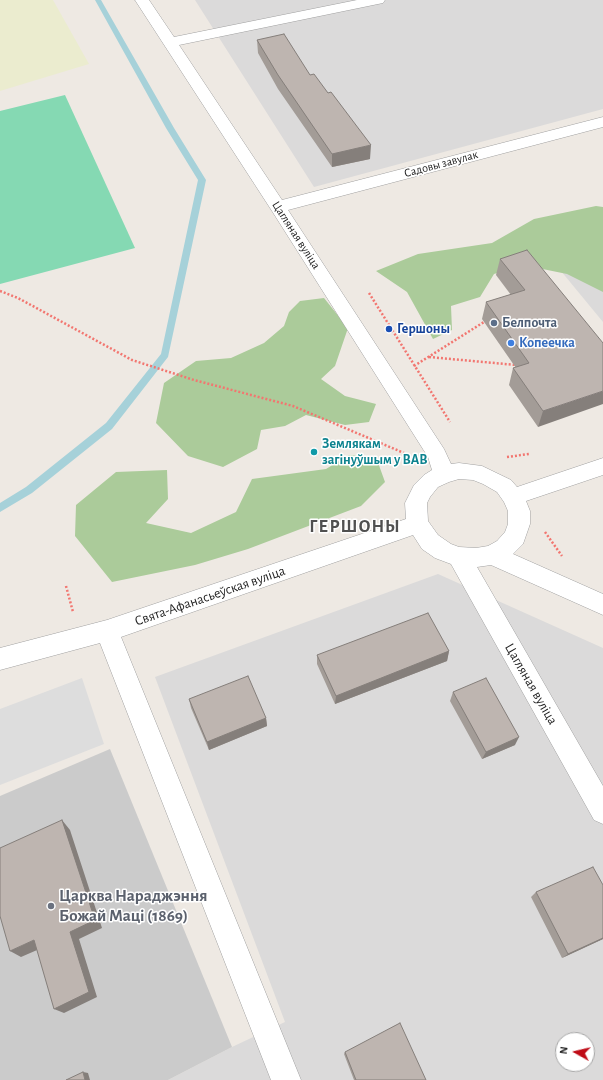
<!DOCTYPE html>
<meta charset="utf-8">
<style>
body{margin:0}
#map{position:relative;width:603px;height:1080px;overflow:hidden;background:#eee9e3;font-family:"Alegreya Sans",sans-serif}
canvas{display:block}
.north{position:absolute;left:555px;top:1032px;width:40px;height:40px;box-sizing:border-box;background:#fff;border:1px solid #a5a5a5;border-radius:50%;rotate:278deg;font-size:11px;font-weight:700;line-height:16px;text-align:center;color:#1d1d1d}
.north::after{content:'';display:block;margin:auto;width:14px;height:18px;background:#bf0b16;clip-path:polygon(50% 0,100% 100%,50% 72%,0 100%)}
</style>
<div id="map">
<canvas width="603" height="1080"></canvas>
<div class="north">N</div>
</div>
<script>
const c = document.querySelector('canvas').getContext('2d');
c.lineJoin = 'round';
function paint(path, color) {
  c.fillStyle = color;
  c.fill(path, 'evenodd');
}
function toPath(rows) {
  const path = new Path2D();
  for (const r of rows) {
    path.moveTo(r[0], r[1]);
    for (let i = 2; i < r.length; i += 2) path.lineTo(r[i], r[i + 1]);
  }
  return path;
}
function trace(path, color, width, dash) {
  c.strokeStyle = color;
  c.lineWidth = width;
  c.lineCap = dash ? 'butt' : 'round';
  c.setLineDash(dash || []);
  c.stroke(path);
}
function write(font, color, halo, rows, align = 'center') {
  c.font = font + ' "Alegreya Sans",sans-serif';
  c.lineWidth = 3;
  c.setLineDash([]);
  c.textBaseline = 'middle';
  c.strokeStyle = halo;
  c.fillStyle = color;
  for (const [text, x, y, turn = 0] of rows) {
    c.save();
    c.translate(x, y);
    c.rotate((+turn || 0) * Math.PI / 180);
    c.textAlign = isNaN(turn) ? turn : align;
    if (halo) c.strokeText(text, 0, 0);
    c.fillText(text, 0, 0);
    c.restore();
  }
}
const residential = toPath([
 [195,0,603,0,603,109,314,187],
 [603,230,603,322,542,248],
 [438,574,603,648,603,1080,168,1080,232,1047,285,1022,155,677],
 [563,1040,587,1040,587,1064,563,1064]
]);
const religious = toPath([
 [110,749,232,1047,168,1080,0,1080,0,796]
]);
const farmland = toPath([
 [0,0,53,0,89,64,0,91]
]);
const forest = toPath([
 [596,206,603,207,603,292,567,274,523,265,494,274,480,297,451,306,452,330,433,339,407,292,376,271,418,254,492,243,534,219],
 [324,298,348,328,335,366,321,379,345,396,376,404,369,422,345,425,306,415,285,426,261,430,257,449,223,467,188,456,156,423,164,383,196,361,231,358,264,343,284,326,289,312,300,301],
 [349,455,376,457,385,482,361,506,248,549,195,565,112,582,75,536,76,505,116,472,167,470,168,499,146,523,191,533,236,512,252,479,326,469]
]);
const pitch = toPath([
 [65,95,135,248,0,284,0,111]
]);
const parking = toPath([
 [82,678,104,744,0,785,0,709]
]);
const stream = toPath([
 [95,0,101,0,174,128,206,180,168,357,112,429,32,493,0,512,0,503,26,487,106,423,161,354,198,180,166,128,95,0]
]);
const path = toPath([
 [0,291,18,298,132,360,194,380,293,406,404,453],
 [369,293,450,422],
 [429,357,516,365],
 [414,366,484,322],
 [507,457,529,454],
 [545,532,562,556],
 [66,586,73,612]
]);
const minor = toPath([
 [135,0,149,0,174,37,357,0,385,0,383,3,378,4,179,45,282,200,603,117,603,127,288,210,444,449,451,464,459,463,482,466,511,480,517,487,603,458,603,475,526,501,530,511,530,524,523,544,513,554,603,594,603,615,491,565,477,567,603,786,603,824,594,820,451,564,435,558,422,549,413,535,121,637,301,1080,271,1080,100,643,0,670,0,648,107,620,406,519,405,503,414,485,424,475,432,470,428,457,272,211,135,0],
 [459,479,473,480,483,484,497,492,504,502,508,511,508,524,505,532,497,541,488,546,476,548,459,547,451,544,438,535,428,521,427,503,430,497,438,487,449,482,459,479]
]);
const wall = toPath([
 [257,40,310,75,328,93,370,159,332,167,278,89,258,53],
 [500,259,603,343,538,427,509,385,513,368,516,368,482,319,486,302,511,295,496,275],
 [449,651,447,661,335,704,317,664,317,655],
 [453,692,515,745,482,759,450,701],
 [189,699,266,718,267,726,209,750,191,708],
 [603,885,603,939,562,958,531,897,536,892],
 [345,1052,426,1080,354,1080,344,1054]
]);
const shadedWall = toPath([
 [371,145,370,159,332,167,332,154],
 [603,391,603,404,538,427,543,411],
 [449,651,447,661,335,704,336,696],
 [266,718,267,726,209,750,207,742],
 [519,737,515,745,482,759,486,752],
 [62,820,70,830,102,928,79,939,97,997,64,1013,54,1009,70,932],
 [603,938,603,939,562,958,568,954],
 [34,940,44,947,21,957,10,951],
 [83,1072,88,1073,90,1080,85,1080]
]);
const building = toPath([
 [284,34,310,75,314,74,328,93,331,92,371,145,332,154,278,75,257,40,284,34],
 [527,250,603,343,603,391,543,411,513,368,529,363,486,302,525,290,500,259,527,250],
 [428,613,449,651,336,696,317,655,428,613],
 [248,676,266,718,207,742,189,699,248,676],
 [486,678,519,737,486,752,453,692,486,678],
 [62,820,95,920,70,932,89,992,54,1009,34,940,10,951,0,916,0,848,62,820],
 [593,867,603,885,603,938,568,954,536,892,593,867],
 [400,1023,426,1080,356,1080,345,1052,400,1023],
 [83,1072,85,1080,66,1080,83,1072]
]);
const markers = [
 [494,323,4,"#5c6f8a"],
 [389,329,4,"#1a4fb4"],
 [511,343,4,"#3f7fe0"],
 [314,452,4,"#0f9aa8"],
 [51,906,4,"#6b7280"]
];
const farStreetnames = [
 ["Садовы завулак",441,164,-15],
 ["Цагляная вуліца",296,235,57]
];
const serviceNames = [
 ["Белпочта",502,323]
];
const transitNames = [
 ["Гершоны",397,329]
];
const shopNames = [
 ["Копеечка",519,343]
];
const cultureNames = [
 ["Землякам",322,444],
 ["загінуўшым у ВАВ",322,460]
];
const streetNames = [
 ["Свята-Афанасьеўская вуліца",210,596,-19],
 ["Цагляная вуліца",531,684,60]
];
const nearWorshipnames = [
 ["Царква Нараджэння",59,896],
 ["Божай Маці (1869)",59,916]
];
const districtNames = [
 ["ГЕРШОНЫ",355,527]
];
paint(residential, '#dbdada');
paint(religious, '#cbcbcb');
paint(farmland, '#ebeccf');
paint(forest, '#abcb9a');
paint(pitch, '#85d9b3');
paint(parking, '#ddd');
paint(stream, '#a6d1d9');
trace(minor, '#a1a1a1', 1);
trace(path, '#f27670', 2.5, [2, 2]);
paint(minor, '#fff');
paint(wall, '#a39c97');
paint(shadedWall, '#857f7b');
paint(building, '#beb5b0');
trace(building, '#857f7b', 1);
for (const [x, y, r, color] of markers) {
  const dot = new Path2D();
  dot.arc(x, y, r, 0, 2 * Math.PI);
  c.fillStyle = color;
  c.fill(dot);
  trace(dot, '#fff', 1.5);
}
write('12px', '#1d1d1d', '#fff', farStreetnames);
write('bold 14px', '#4e5e75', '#fff', serviceNames, 'left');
write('bold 14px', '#164399', '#fff', transitNames, 'left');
write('bold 14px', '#366cbe', '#fff', shopNames, 'left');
write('bold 14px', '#0d838f', '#fff', cultureNames, 'left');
write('14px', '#1d1d1d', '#fff', streetNames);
write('bold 17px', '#5b616d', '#fff', nearWorshipnames, 'left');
c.letterSpacing = '1px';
write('bold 18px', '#505050', '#fff', districtNames);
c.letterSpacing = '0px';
</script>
